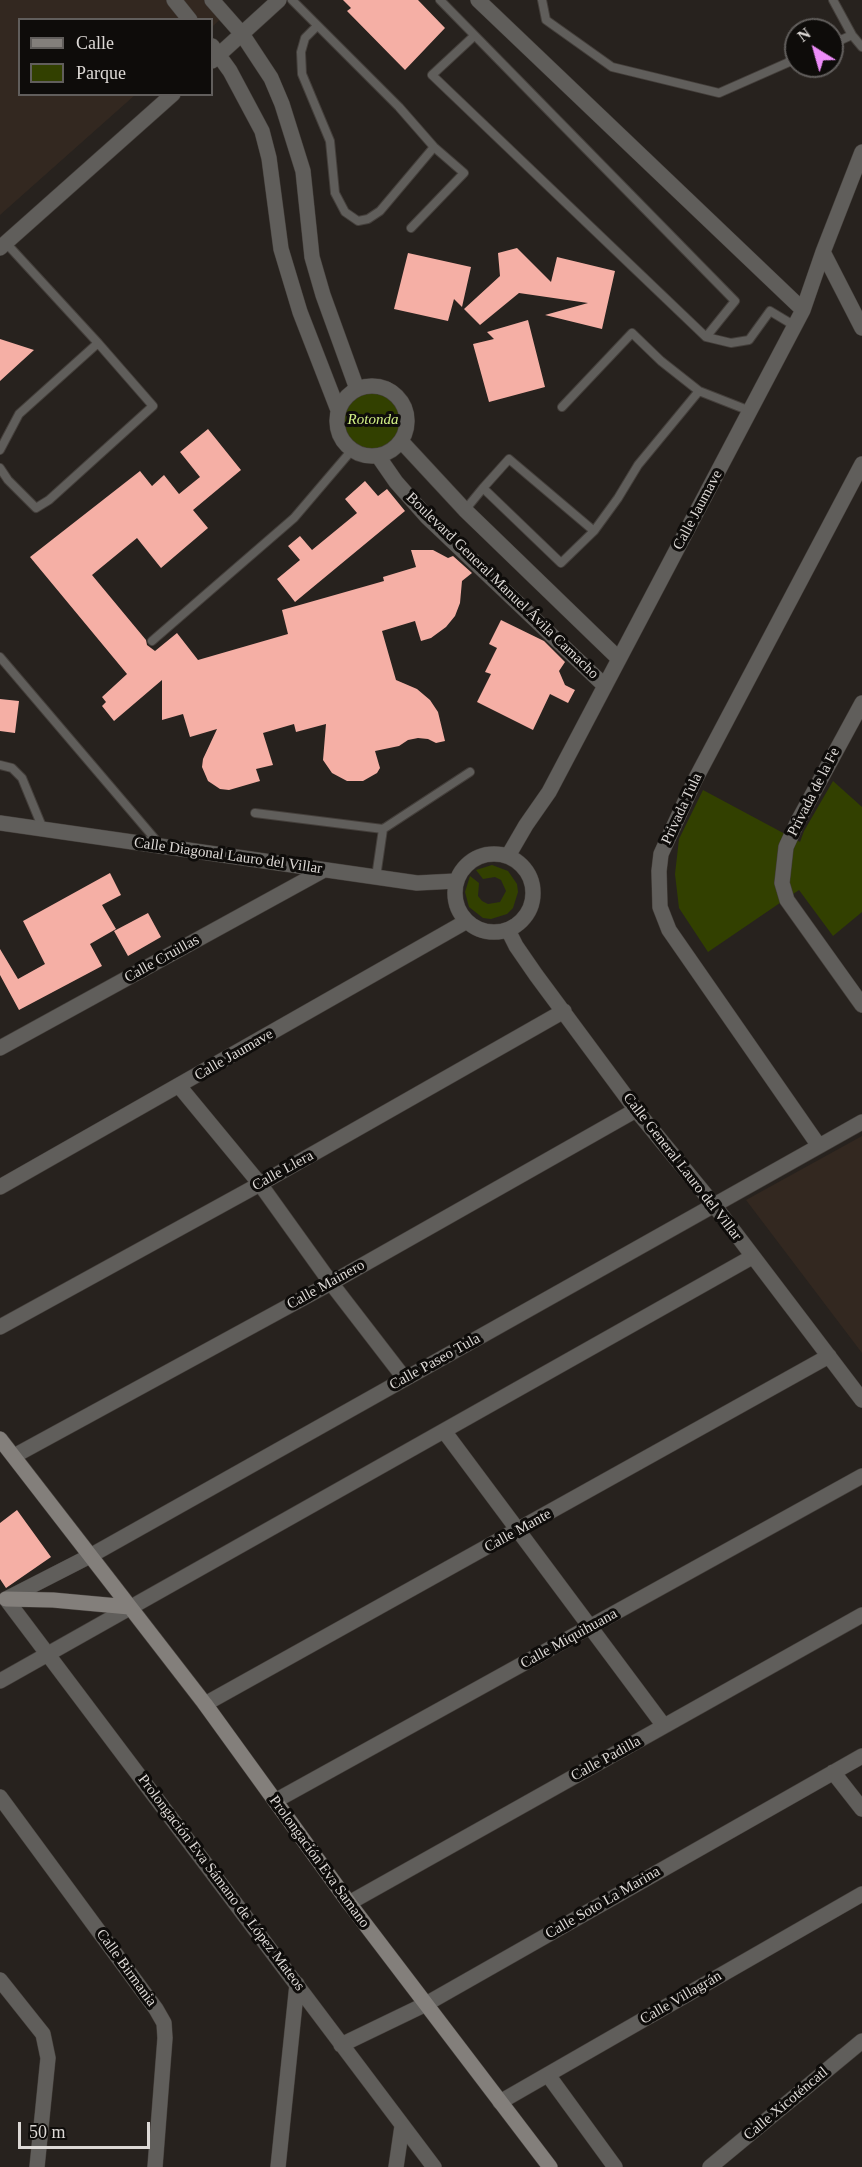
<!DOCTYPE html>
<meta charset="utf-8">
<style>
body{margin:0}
#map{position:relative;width:862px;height:2167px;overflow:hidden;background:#27221e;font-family:"Times New Roman",serif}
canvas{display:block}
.legend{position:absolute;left:18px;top:18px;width:195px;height:78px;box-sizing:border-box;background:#0e0c0a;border:2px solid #615e5c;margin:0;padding:8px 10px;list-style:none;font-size:18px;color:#ddd9d6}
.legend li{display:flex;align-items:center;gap:12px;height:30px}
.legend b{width:30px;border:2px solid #615e5c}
.north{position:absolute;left:784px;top:18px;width:60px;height:60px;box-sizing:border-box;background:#0e0c0a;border:2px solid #615e5c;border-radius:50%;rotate:323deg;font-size:16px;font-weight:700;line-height:24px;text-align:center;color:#ddd9d6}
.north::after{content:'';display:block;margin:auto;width:21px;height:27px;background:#ed8cf9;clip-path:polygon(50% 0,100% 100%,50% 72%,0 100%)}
.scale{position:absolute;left:18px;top:2122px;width:132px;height:27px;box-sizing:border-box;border:3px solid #ddd9d6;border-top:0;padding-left:8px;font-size:18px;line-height:21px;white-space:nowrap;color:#ddd9d6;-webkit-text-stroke:4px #0e0c0a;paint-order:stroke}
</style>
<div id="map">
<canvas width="862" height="2167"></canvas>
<ul class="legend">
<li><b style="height:8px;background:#837f7b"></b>Calle</li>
<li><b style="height:16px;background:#324000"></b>Parque</li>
</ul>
<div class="north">N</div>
<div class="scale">50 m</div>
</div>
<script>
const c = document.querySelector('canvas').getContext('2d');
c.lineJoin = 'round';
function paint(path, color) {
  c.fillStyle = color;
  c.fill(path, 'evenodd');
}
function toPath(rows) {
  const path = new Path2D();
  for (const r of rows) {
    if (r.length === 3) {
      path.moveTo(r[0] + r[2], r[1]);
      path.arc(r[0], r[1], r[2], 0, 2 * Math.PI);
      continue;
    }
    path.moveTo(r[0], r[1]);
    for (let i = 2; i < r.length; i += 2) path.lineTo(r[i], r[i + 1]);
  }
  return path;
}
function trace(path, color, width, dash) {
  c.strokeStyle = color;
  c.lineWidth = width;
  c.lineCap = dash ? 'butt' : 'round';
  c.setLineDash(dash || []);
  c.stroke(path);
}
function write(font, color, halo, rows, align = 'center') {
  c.font = font + ' "Times New Roman",serif';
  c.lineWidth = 6;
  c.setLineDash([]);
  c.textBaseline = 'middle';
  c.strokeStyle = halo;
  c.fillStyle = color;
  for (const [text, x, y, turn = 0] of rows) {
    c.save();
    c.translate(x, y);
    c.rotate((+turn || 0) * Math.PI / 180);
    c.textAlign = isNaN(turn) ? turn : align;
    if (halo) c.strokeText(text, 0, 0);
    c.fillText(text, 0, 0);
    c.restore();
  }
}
const built = toPath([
 [0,0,219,0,229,11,212,27,212,20,20,20,20,94,135,95,0,215],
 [862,1136,862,1353,746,1200]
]);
const green = toPath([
 [373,420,30],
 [833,781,862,807,862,912,833,936,799,890,708,952,679,908,675,874,679,839,703,790,800,842,804,831],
 [492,865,508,871,517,884,518,892,513,908,507,914,491,919,483,918,469,907,465,892,470,876,479,883,478,896,482,901,488,904,500,902,506,891,501,880,495,877,483,879,476,870]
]);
const building = toPath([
 [343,0,418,0,445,28,405,70,347,11,351,8],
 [517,248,551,282,557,257,615,271,602,329,545,315,588,303,519,293,480,325,464,309,500,276,498,253],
 [408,253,471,267,462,307,454,299,448,321,394,309],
 [528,320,545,387,489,402,473,344,494,339,487,332],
 [0,339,34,350,0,381],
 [208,429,241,470,193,510,208,528,161,568,137,538,92,575,146,640,147,645,155,651,177,633,198,660,288,634,282,610,384,581,383,577,416,567,411,550,433,550,448,558,453,556,472,573,462,581,460,603,455,616,446,627,431,638,421,641,415,621,382,631,396,680,417,689,430,700,438,712,445,741,436,743,428,739,418,738,408,740,399,746,375,751,380,768,377,773,363,781,347,781,332,773,323,760,326,724,296,732,294,724,263,733,273,765,256,769,260,781,229,790,220,789,208,781,202,767,203,759,217,729,190,737,183,714,162,720,162,680,114,721,102,706,106,702,102,697,127,674,30,557,140,471,152,486,164,475,179,494,200,477,180,452],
 [365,481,378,496,387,489,405,511,295,602,277,579,300,560,288,546,300,536,312,550,357,513,345,499],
 [501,620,544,641,565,662,559,671,565,685,575,690,568,703,550,694,533,730,477,702,491,674,485,672,497,648,489,644],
 [0,699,19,701,15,733,0,731],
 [110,873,121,895,102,905,116,929,90,944,102,966,19,1010,0,975,0,949,18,979,45,964,23,921],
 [148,913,161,937,128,956,114,931],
 [17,1510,51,1557,6,1588,0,1579,0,1523]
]);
const lane = toPath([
 [292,0,399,107,434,147,464,173,411,228],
 [440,0,735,301,706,337],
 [542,0,546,20,612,67,719,93,796,59],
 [833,0,852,35,862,47],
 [317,26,305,38,301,52,302,74,330,141,335,193,345,212,358,221,368,219,380,211,434,147],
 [474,36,432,75,706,337,731,343,749,340,770,311,795,326],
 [832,44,852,35],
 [6,243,98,343],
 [562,407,632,333,661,361,699,391,750,411],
 [0,450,19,414,98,343,153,406,49,500,36,508,8,480,0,468],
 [483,488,561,563,594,531,618,498,638,465,699,391],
 [465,510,483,488,509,459,594,531],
 [152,641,294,518,352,450],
 [0,657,161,846],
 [0,765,12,768,22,778,43,829],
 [255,813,383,829,470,772],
 [376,877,383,829]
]);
const street = toPath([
 [174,0,190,20],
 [212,0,242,34,271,78,282,104,303,171,312,257,323,295,357,389],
 [478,0,803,310],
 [212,46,230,71,262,131,269,158,281,249,300,312,338,410],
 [212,61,279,0],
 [0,248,173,94],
 [823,252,862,328],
 [372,421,35],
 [401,441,465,510,619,659],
 [378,456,396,482,427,517,605,686],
 [862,703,798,821,786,847,782,883,787,900,862,1005],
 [0,823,417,883,456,881],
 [494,893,39],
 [508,856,526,825,549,792,803,310,823,252,862,152],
 [508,930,516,946,536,975,636,1110,714,1205,862,1400],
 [0,1048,324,870],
 [179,1086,260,1184,331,1283,405,1379],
 [819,1146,669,930,660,907,659,871,661,854,695,780,862,464],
 [0,1187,467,921],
 [0,1327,260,1184,564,1011],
 [444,1431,664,1726],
 [14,1456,331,1283,636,1110],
 [0,1681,752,1257],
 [205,1704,829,1356],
 [833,1772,862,1809],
 [0,1797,156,2009,164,2023,165,2038,155,2167],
 [275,1801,862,1476],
 [349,1903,862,1615],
 [0,1980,43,2034,48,2058,37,2167],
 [341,2045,426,2004,862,1756],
 [548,2075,615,2167],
 [500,2102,862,1894],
 [278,2167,297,1984],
 [396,2167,402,2126],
 [434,2167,6,1599,90,1556,862,1122],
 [710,2167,862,2041]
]);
const secondary = toPath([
 [0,1439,205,1704,349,1903,550,2167],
 [6,1599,53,1600,129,1607]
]);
const parkNames = [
 ["Rotonda",373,420]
];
const streetNames = [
 ["Calle Jaumave",698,510,-62],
 ["Boulevard General Manuel Ávila Camacho",502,586,44],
 ["Privada de la Fe",814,792,-63],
 ["Privada Tula",682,809,-65],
 ["Calle Diagonal Lauro del Villar",228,856,8],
 ["Calle Cruillas",162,959,-29],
 ["Calle Jaumave",234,1055,-30],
 ["Calle General Lauro del Villar",682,1167,52],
 ["Calle Llera",283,1171,-29],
 ["Calle Mainero",326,1285,-29],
 ["Calle Paseo Tula",435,1362,-29],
 ["Calle Mante",518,1531,-29],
 ["Calle Miquihuana",569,1639,-29],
 ["Calle Padilla",606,1759,-29],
 ["Prolongación Eva Samano",319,1862,54],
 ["Prolongación Eva Sámano de López Mateos",221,1883,53],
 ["Calle Soto La Marina",603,1903,-30],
 ["Calle Birmania",126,1968,54],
 ["Calle Villagrán",681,1998,-30],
 ["Calle Xicoténcatl",786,2104,-40]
];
paint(built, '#332820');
paint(green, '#324000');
paint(building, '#f5afa5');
trace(lane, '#443f3b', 10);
trace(street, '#443f3b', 16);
trace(secondary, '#443f3b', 16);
trace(lane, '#605e5b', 8);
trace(street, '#605e5b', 15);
trace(secondary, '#837f7b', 15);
write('italic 15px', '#d1ef85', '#0e0c0a', parkNames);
write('15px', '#ddd9d6', '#0e0c0a', streetNames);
</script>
